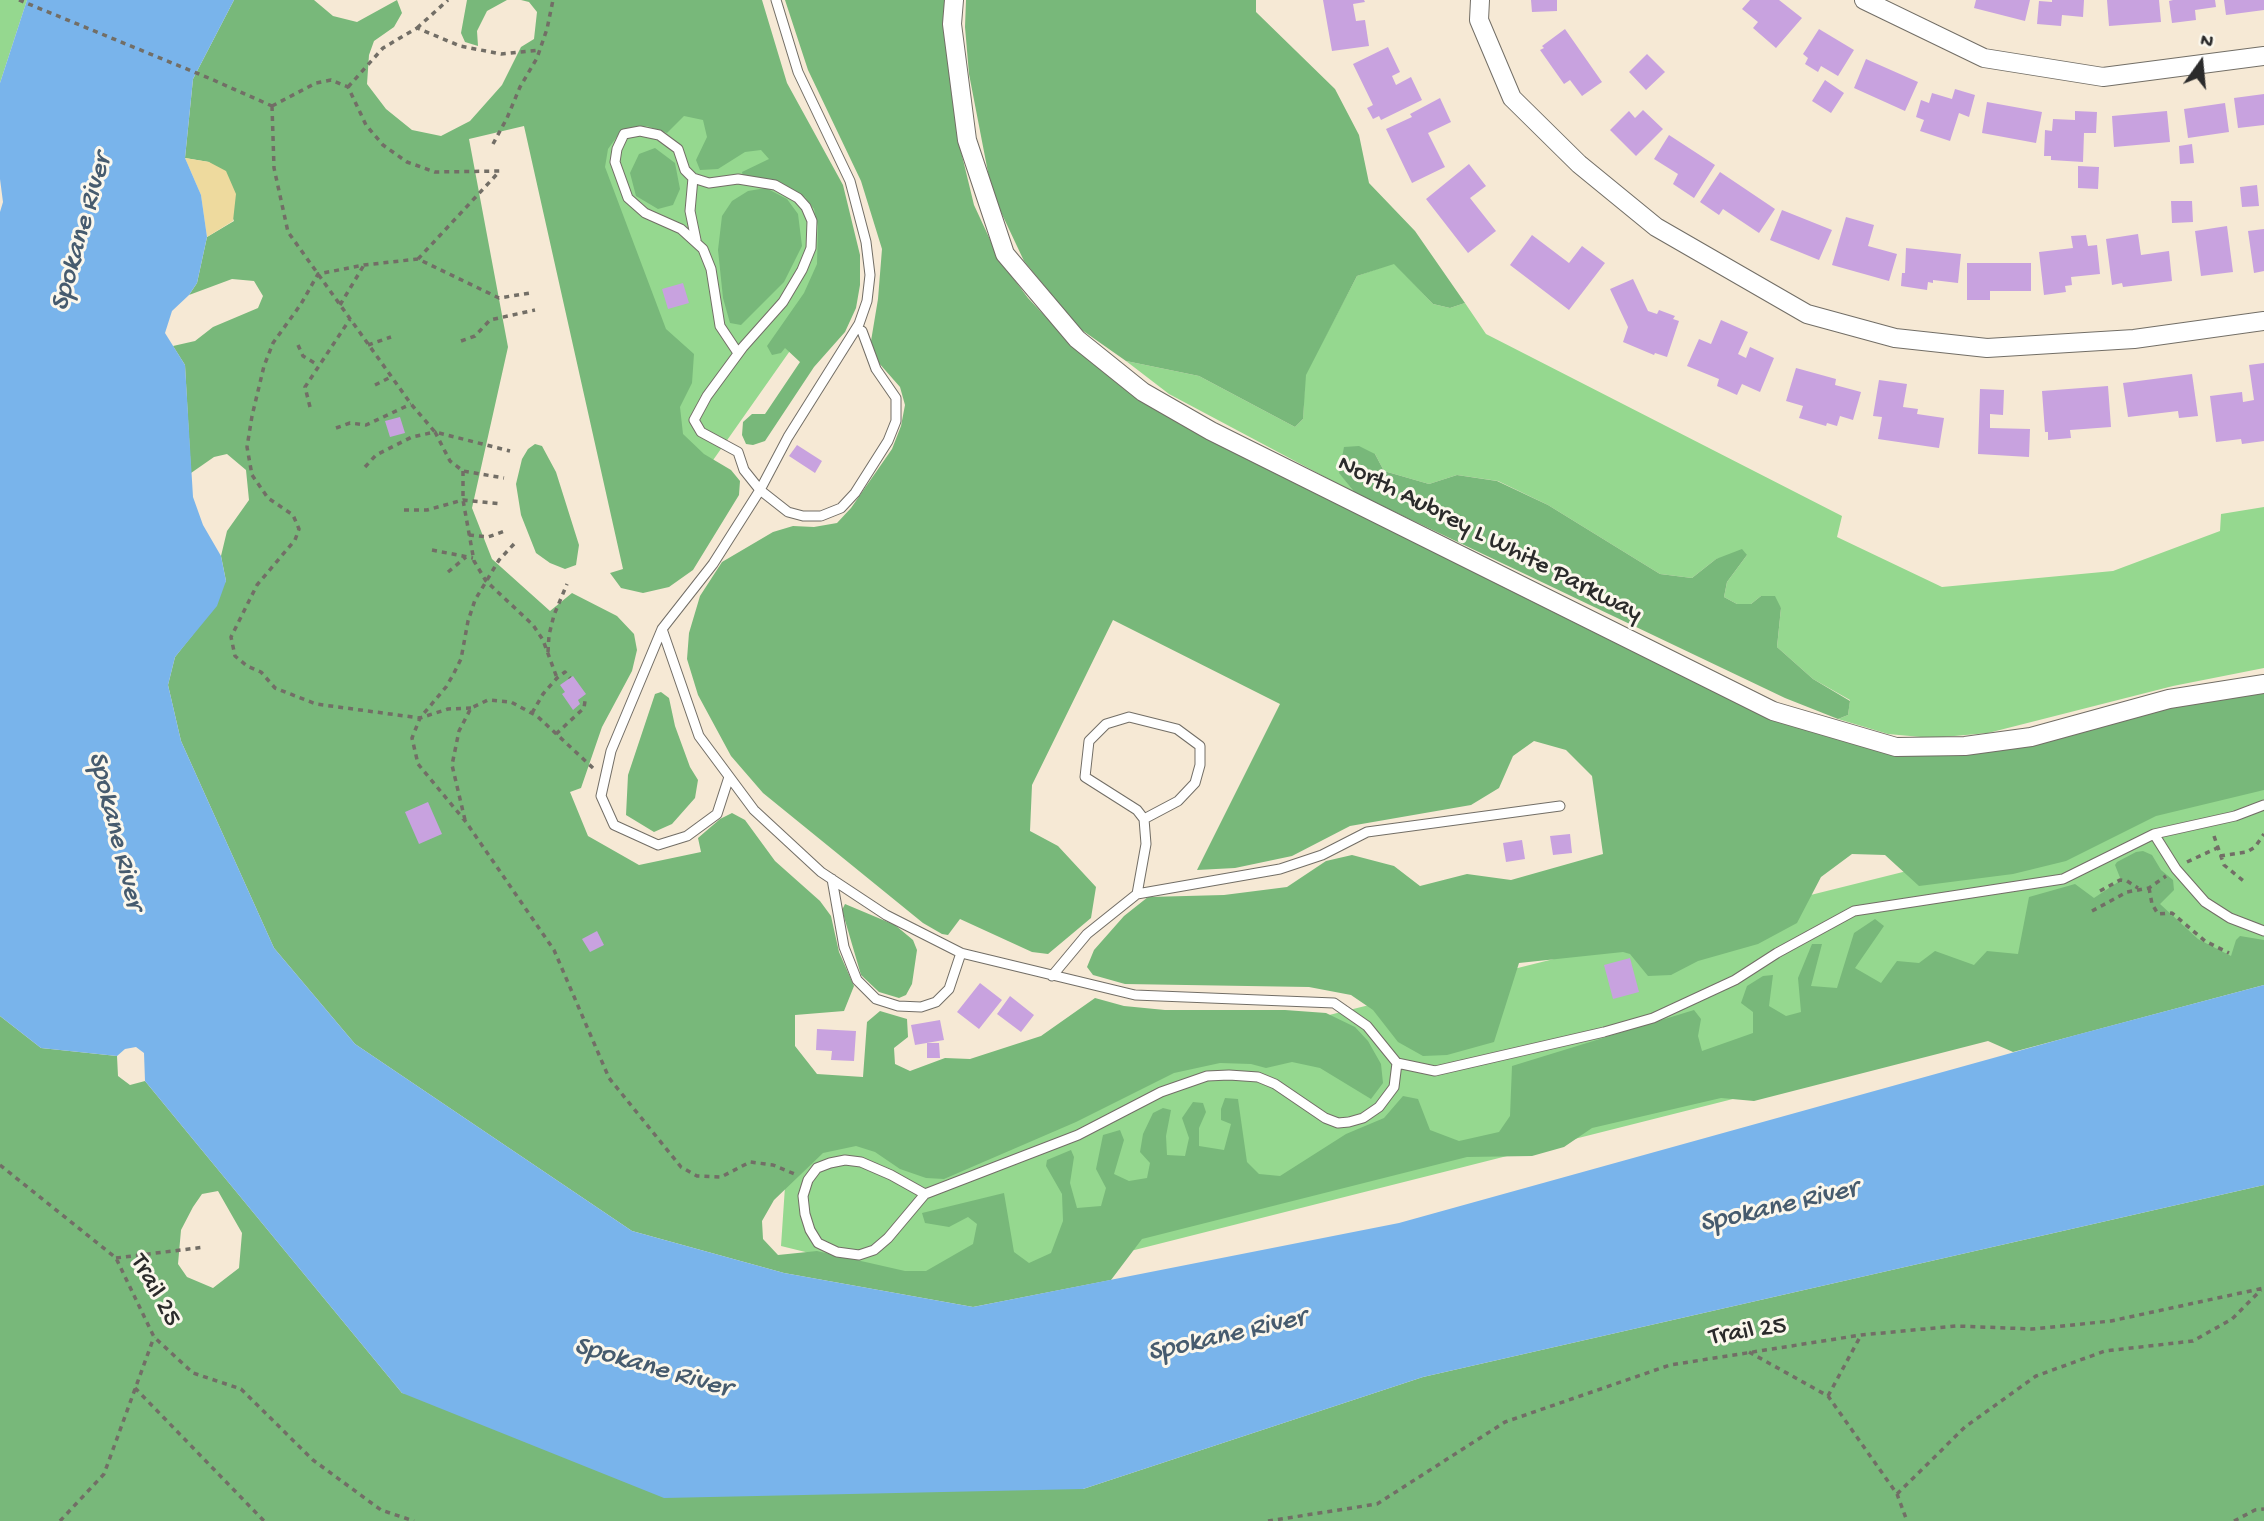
<!DOCTYPE html>
<style>
body{margin:0}
#map{position:relative;width:2264px;height:1521px;overflow:hidden;background:#f6e9d5;font-family:"Gochi Hand",sans-serif}
canvas{display:block}
.north{position:absolute;left:2166px;top:28px;width:70px;height:70px;-webkit-text-stroke:5px #fbf7ec;paint-order:stroke;rotate:15deg;font-size:19px;font-weight:700;line-height:28px;text-align:center;color:#2b2b2b}
.north::after{content:'';display:block;margin:auto;width:24px;height:32px;background:#2b2b2b;clip-path:polygon(50% 0,100% 100%,50% 72%,0 100%)}
</style>
<div id="map">
<canvas width="2264" height="1521"></canvas>
<div class="north">N</div>
</div>
<script>
const c = document.querySelector('canvas').getContext('2d');
c.lineJoin = 'round';
function paint(path, color) {
  c.fillStyle = color;
  c.fill(path, 'evenodd');
}
function toPath(rows) {
  const path = new Path2D();
  for (const r of rows) {
    path.moveTo(r[0], r[1]);
    for (let i = 2; i < r.length; i += 2) path.lineTo(r[i], r[i + 1]);
  }
  return path;
}
function trace(path, color, width, dash) {
  c.strokeStyle = color;
  c.lineWidth = width;
  c.lineCap = dash ? 'butt' : 'round';
  c.setLineDash(dash || []);
  c.stroke(path);
}
function write(font, color, halo, rows, align = 'center') {
  c.font = font + ' "Gochi Hand",sans-serif';
  c.lineWidth = 6;
  c.setLineDash([]);
  c.textBaseline = 'middle';
  c.strokeStyle = halo;
  c.fillStyle = color;
  for (const [text, x, y, turn = 0] of rows) {
    c.save();
    c.translate(x, y);
    c.rotate((+turn || 0) * Math.PI / 180);
    c.textAlign = isNaN(turn) ? turn : align;
    if (halo) c.strokeText(text, 0, 0);
    c.fillText(text, 0, 0);
    c.restore();
  }
}
const green = toPath([
 [0,0,27,0,0,83],
 [688,88,816,184,825,301,704,473,645,419,562,124],
 [1394,263,1433,304,1450,308,1465,303,1486,334,1842,516,1837,537,1942,587,2113,571,2220,531,2221,514,2264,507,2264,668,2173,686,1988,733,1932,738,1888,734,1838,719,1848,715,1850,700,1813,679,1777,647,1781,608,1761,596,1751,604,1737,604,1724,597,1727,582,1747,555,1716,559,1692,578,1660,574,1548,505,1498,481,1457,475,1429,484,1384,471,1375,454,1339,472,1355,493,1169,394,1126,361,1199,376,1295,427,1303,419,1305,375,1357,276],
 [2264,782,2264,965,968,1292,781,1246,790,1112,964,1106]
]);
const forest = toPath([
 [234,0,314,0,333,16,357,22,397,0,402,13,394,27,374,41,369,55,367,84,386,109,412,130,441,136,470,121,502,85,521,47,534,39,537,12,529,2,521,0,762,0,787,83,843,185,860,255,860,285,856,308,845,332,814,367,765,441,753,445,746,444,742,435,743,422,752,414,765,414,800,362,785,348,781,353,772,355,767,346,804,293,817,264,818,226,814,209,805,197,776,180,743,176,742,172,769,159,761,150,745,152,718,169,700,170,696,160,707,137,703,120,684,116,667,133,647,126,621,131,608,149,605,167,666,329,694,354,692,383,680,407,683,434,704,454,731,470,740,481,739,495,693,570,669,587,643,593,621,588,610,573,623,569,524,126,469,139,508,347,472,508,492,559,550,611,572,593,617,616,634,634,637,650,632,671,602,727,581,788,570,792,588,836,639,865,701,852,698,838,720,819,732,813,745,820,775,861,820,901,831,916,839,952,854,986,844,1011,795,1015,795,1046,817,1074,863,1077,867,1022,880,1011,907,1019,908,1037,894,1048,895,1064,910,1071,945,1058,970,1059,1041,1036,1095,998,1124,1006,1165,1010,1285,1010,1326,1013,1355,1027,1368,1041,1381,1064,1383,1083,1371,1099,1320,1068,1292,1062,1266,1068,1251,1064,1220,1063,1174,1073,1076,1122,944,1179,926,1178,900,1169,875,1152,856,1146,823,1153,774,1200,762,1221,763,1239,778,1255,817,1251,905,1271,926,1271,973,1244,977,1224,968,1217,949,1227,925,1223,922,1213,1004,1193,1014,1252,1029,1263,1051,1253,1063,1221,1062,1194,1046,1166,1047,1160,1071,1150,1074,1157,1070,1183,1077,1208,1101,1206,1106,1188,1096,1169,1103,1135,1120,1130,1124,1140,1114,1174,1129,1181,1147,1178,1150,1163,1140,1152,1143,1134,1153,1113,1163,1108,1171,1110,1166,1136,1167,1155,1185,1156,1189,1138,1182,1118,1193,1102,1203,1103,1206,1112,1199,1128,1199,1146,1224,1150,1231,1124,1221,1120,1221,1109,1225,1098,1238,1099,1247,1162,1259,1174,1280,1176,1346,1134,1384,1118,1403,1096,1418,1099,1430,1130,1459,1141,1499,1132,1510,1116,1512,1066,1694,1010,1701,1019,1698,1036,1702,1051,1753,1033,1753,1012,1741,1003,1747,986,1763,976,1773,975,1769,1006,1786,1016,1801,1012,1798,978,1812,944,1822,944,1811,986,1837,988,1854,933,1875,919,1884,926,1855,968,1881,983,1897,961,1919,963,1935,951,1974,965,1987,951,2018,954,2029,897,2075,884,2094,898,2121,880,2115,865,2117,862,2136,852,2143,851,2152,855,2161,870,2173,880,2174,890,2160,904,2198,939,2231,956,2236,940,2240,936,2264,940,2264,985,2013,1052,1988,1041,1754,1101,1721,1098,1592,1128,1564,1147,1532,1156,1467,1157,1142,1239,1111,1280,973,1307,784,1273,632,1231,355,1044,274,948,181,741,168,685,175,657,194,633,226,581,221,556,227,531,249,500,246,470,227,454,214,457,191,473,185,365,173,346,195,341,213,327,258,308,263,296,254,281,232,279,189,295,197,283,207,237,234,221,209,162,185,158,193,79],
 [467,0,507,0,487,11,477,31,478,46,465,42,461,33],
 [785,0,950,0,947,28,958,139,974,205,999,259,1028,298,1073,346,1646,657,1895,751,1943,756,1993,751,2186,702,2264,689,2264,790,2156,816,2066,861,2013,874,1919,886,1885,855,1852,854,1821,877,1797,923,1758,944,1698,961,1671,975,1648,976,1630,954,1623,952,1519,963,1494,1042,1447,1055,1423,1056,1398,1042,1373,1010,1351,995,1309,987,1125,984,1093,975,1087,967,1094,950,1124,916,1148,897,1224,895,1287,887,1326,861,1352,855,1394,866,1420,886,1467,874,1511,880,1603,854,1592,776,1566,750,1534,741,1513,756,1499,788,1471,805,1350,826,1292,856,1235,868,1197,870,1280,704,1113,620,1032,785,1030,831,1058,846,1096,887,1091,918,1048,954,1032,952,960,919,948,935,942,934,923,923,763,793,731,756,698,695,687,659,689,633,700,596,722,562,773,532,793,526,814,527,837,523,851,508,892,449,901,426,905,405,900,387,878,362,870,347,878,299,882,249,861,181,808,70],
 [966,0,1256,0,1256,12,1335,89,1359,135,1369,183,1415,231,1465,303,1450,308,1433,304,1394,264,1357,276,1306,375,1303,419,1295,427,1199,376,1126,361,1079,328,1024,261,992,193,969,74,965,27],
 [655,148,675,163,680,189,673,205,658,209,636,196,630,173,639,154],
 [766,188,787,199,798,214,802,246,784,282,741,325,730,323,723,298,718,250,722,216,732,201,748,191],
 [535,444,542,446,556,472,579,545,576,565,565,569,550,563,536,553,521,515,516,484,522,459,528,449],
 [1359,446,1375,454,1384,471,1429,484,1457,475,1497,481,1548,505,1660,574,1692,578,1716,559,1742,549,1747,555,1727,582,1724,597,1737,604,1751,604,1761,596,1775,596,1781,608,1777,647,1813,679,1850,701,1848,715,1838,719,1785,698,1355,493,1339,473,1344,447],
 [661,692,669,698,675,726,690,767,698,780,695,798,672,824,654,832,626,815,628,775,655,694],
 [845,904,895,925,913,940,917,950,912,984,906,995,899,998,879,992,861,975,842,910],
 [0,1016,41,1048,117,1056,118,1076,130,1085,145,1081,402,1393,1083,1489,1423,1377,2264,1185,2264,1521,0,1521],
 [218,1191,242,1233,239,1268,213,1288,187,1277,178,1264,181,1230,193,1207,202,1194]
]);
const sand = toPath([
 [185,158,209,162,226,171,236,194,233,221,207,237,201,195]
]);
const water = toPath([
 [27,0,234,0,193,79,185,158,201,195,207,237,197,283,189,295,172,311,165,333,185,365,193,497,203,525,221,556,226,581,217,606,175,657,168,685,181,741,274,948,355,1044,632,1231,784,1273,973,1307,1399,1223,2076,1035,2264,985,2264,1185,1423,1377,1083,1489,664,1498,402,1393,145,1081,144,1053,136,1047,125,1049,117,1056,41,1048,0,1016,0,212,3,202,0,179,0,83]
]);
const building = toPath([
 [1323,0,1364,0,1365,2,1353,4,1356,21,1365,20,1369,46,1332,51],
 [1531,0,1557,0,1557,11,1532,12],
 [1750,0,1779,0,1802,18,1776,48,1753,28,1758,22,1742,9],
 [1976,0,2030,0,2025,21,1974,8],
 [2052,0,2084,0,2083,17,2062,15,2061,26,2037,24,2039,1,2052,2],
 [2107,0,2159,0,2161,22,2109,26],
 [2173,0,2215,0,2216,7,2195,10,2196,20,2172,23,2169,1],
 [2224,0,2264,0,2264,10,2226,15],
 [1565,29,1602,82,1582,96,1570,80,1564,84,1540,50,1544,48,1542,46],
 [1819,29,1854,50,1838,76,1821,66,1818,72,1805,64,1808,58,1803,54],
 [1388,47,1400,72,1392,76,1396,85,1411,77,1422,100,1381,120,1379,116,1373,119,1367,108,1373,105,1353,64],
 [1647,54,1665,72,1646,90,1629,72],
 [1866,59,1918,82,1905,111,1854,88],
 [1825,80,1844,93,1831,113,1812,101],
 [1955,89,1975,95,1969,117,1959,113,1950,141,1920,131,1924,120,1916,117,1921,100,1929,103,1932,93,1952,99],
 [2264,94,2264,125,2238,128,2234,98],
 [1440,98,1451,122,1428,133,1445,167,1412,183,1386,129,1412,117,1410,114],
 [1987,102,2042,112,2036,143,1982,133],
 [2225,103,2229,132,2188,138,2184,109],
 [1643,110,1663,129,1636,156,1610,130,1629,111,1635,118],
 [2075,111,2097,112,2096,133,2084,133,2083,162,2051,160,2051,156,2044,156,2045,130,2052,131,2053,119,2075,120],
 [2167,111,2170,142,2114,147,2112,116],
 [1669,135,1715,165,1694,198,1673,184,1678,174,1654,159],
 [2192,144,2194,163,2180,164,2179,146],
 [1469,164,1486,186,1470,198,1496,231,1468,253,1426,199],
 [2078,166,2099,167,2098,189,2078,188],
 [1720,172,1775,209,1759,233,1723,209,1719,215,1700,202],
 [2257,185,2259,206,2242,207,2240,187],
 [2171,201,2192,201,2193,222,2172,223],
 [1782,210,1832,230,1819,260,1770,240],
 [1846,217,1874,225,1868,246,1897,254,1889,281,1832,265],
 [2227,226,2233,272,2201,276,2195,231],
 [2264,229,2264,271,2254,273,2248,231],
 [2138,234,2141,255,2169,251,2172,281,2123,287,2122,283,2112,285,2106,239],
 [1532,235,1569,263,1582,246,1605,263,1569,310,1510,265],
 [2086,235,2088,246,2097,245,2100,274,2071,277,2072,285,2065,286,2066,292,2044,295,2039,252,2073,248,2071,236],
 [1906,248,1961,254,1958,283,1933,280,1933,283,1928,282,1927,290,1901,286,1902,273,1905,273],
 [1967,263,2031,263,2031,291,1990,291,1990,300,1967,300],
 [1633,279,1648,311,1657,314,1659,310,1675,316,1673,319,1679,321,1667,357,1655,353,1654,355,1623,342,1628,327,1610,289],
 [683,283,689,303,668,309,662,289],
 [1721,320,1748,332,1738,354,1746,358,1750,347,1774,358,1760,392,1742,384,1737,395,1717,386,1719,379,1687,366,1699,339,1711,344],
 [2264,363,2264,441,2242,444,2241,439,2216,442,2210,396,2242,392,2243,402,2254,400,2249,365],
 [1796,368,1836,379,1835,385,1861,392,1853,420,1840,416,1837,426,1827,423,1826,426,1799,418,1803,406,1786,401],
 [2192,374,2198,416,2179,418,2178,411,2128,417,2123,383],
 [1879,380,1907,384,1903,407,1918,409,1917,414,1944,418,1939,448,1878,439,1882,417,1873,416],
 [2108,386,2111,427,2070,430,2071,438,2048,440,2048,432,2045,432,2042,391],
 [1980,389,2004,390,2003,415,1990,414,1990,428,2030,429,2029,457,1978,454],
 [400,417,405,433,390,437,385,421],
 [797,445,822,461,815,473,789,456],
 [573,676,586,694,578,700,580,704,573,710,562,694,565,692,560,685],
 [428,802,442,834,419,844,405,812],
 [1570,834,1572,853,1553,855,1550,836],
 [1522,840,1525,859,1506,862,1503,843],
 [597,931,604,945,590,952,582,939],
 [1630,958,1639,992,1613,999,1604,965],
 [980,983,1002,1000,979,1029,957,1012],
 [1010,996,1034,1015,1021,1032,997,1014],
 [940,1020,944,1040,915,1045,911,1025],
 [817,1029,856,1031,854,1061,831,1060,832,1051,816,1050],
 [927,1043,939,1043,940,1058,927,1058]
]);
const path = toPath([
 [19,0,211,79,272,106],
 [417,28,448,0],
 [348,87,383,48,417,28,460,46,501,54,540,50],
 [272,106,274,168,288,232,411,404,435,432,510,451],
 [272,106,316,83,331,80,348,87,366,125,383,145,407,162,435,172,500,171],
 [493,144,507,118,520,87,537,58,547,29,553,0],
 [418,259,498,173],
 [340,305,364,265],
 [461,341,475,336,490,320,535,310],
 [298,345,303,356,318,365],
 [368,345,391,337],
 [375,385,391,377],
 [310,407,305,387,350,319],
 [336,428,350,423,366,425,411,404],
 [365,467,376,455,412,437,435,432,450,461,463,471,504,478],
 [463,471,463,500,474,561,486,581,533,625,543,640,557,678],
 [404,510,427,510,463,500,502,504],
 [469,535,488,537,505,531],
 [514,544,499,560,475,600,468,621,461,659,453,675,446,687,420,718,412,738,418,764,466,822,554,950,609,1078,681,1167,697,1176,721,1177,750,1162,773,1165,797,1175],
 [432,550,473,558],
 [448,572,466,557],
 [548,652,549,635,554,615,567,584],
 [471,708,448,709,420,718,316,704,275,688,261,672,247,666,235,656,231,637,257,585,295,540,299,529,293,515,268,498,252,475,247,447,252,416,264,366,273,343,301,304,318,274,364,265,418,259,499,298,530,293],
 [532,713,543,694,557,678,565,672,570,678],
 [556,734,584,708,585,701,583,697],
 [465,820,452,765,459,731,471,708,488,700,511,702,537,716,593,768],
 [2214,836,2224,865,2246,883],
 [2220,856,2247,852,2255,847,2264,834],
 [2187,862,2217,848],
 [2149,888,2152,904,2158,914,2172,913,2205,941,2229,953],
 [2100,891,2120,880,2127,881,2138,888],
 [2092,911,2127,892,2149,888,2166,876],
 [0,1165,116,1258,154,1337,193,1373,241,1389,313,1460,381,1510,414,1521],
 [116,1258,205,1247],
 [1749,1352,1828,1396,1897,1494,1907,1521],
 [135,1388,264,1521],
 [1828,1396,1860,1337],
 [1897,1494,1965,1427,2036,1376,2105,1351,2193,1341,2232,1319,2261,1290],
 [60,1521,104,1474,154,1337],
 [1268,1521,1377,1504,1505,1422,1670,1365,1861,1335,1956,1326,2032,1329,2111,1321,2264,1288],
 [2234,1521,2255,1510,2264,1509]
]);
const service = toPath([
 [693,178,690,211,696,240],
 [738,353,720,326,711,269,703,249,681,229,645,213,628,198,615,162,617,149,624,134,640,131,659,135,678,149,685,170,693,178,709,183,738,179,775,185,798,198,806,207,812,221,811,248,802,270,783,302,743,347,707,396,694,420,701,432,738,452,744,470,760,490,788,512,803,516,821,516,841,508,855,493,888,441,896,421,896,398,876,369,862,331],
 [662,629,699,736,754,810,821,872,886,915,961,953,1135,995,1334,1003,1367,1026,1397,1063,1435,1071,1604,1032,1653,1018,1735,980,1777,953,1854,911,2063,879,2154,834,2235,816,2264,805],
 [729,777,717,814,687,836,658,845,614,825,601,796,611,751,662,629,713,564,760,490,788,437,859,324,867,301,870,275,866,242,850,181,798,72,776,0],
 [2154,834,2176,869,2205,902,2230,918,2264,931],
 [832,879,844,947,857,980,876,999,898,1006,921,1007,936,1002,949,989,961,953],
 [1137,894,1146,844,1144,819,1137,810,1085,777,1089,741,1106,724,1129,717,1177,729,1200,746,1200,765,1195,783,1178,801,1144,819],
 [1052,976,1087,934,1137,894,1280,869,1322,855,1367,832,1560,806],
 [925,1194,888,1238,874,1250,859,1255,837,1252,818,1243,810,1230,805,1214,803,1196,808,1180,817,1168,830,1163,845,1160,861,1162,891,1175,925,1194,1078,1135,1161,1092,1207,1076,1229,1075,1258,1077,1275,1084,1325,1118,1338,1123,1349,1122,1363,1118,1379,1107,1394,1087,1397,1063]
]);
const minor = toPath([
 [954,0,952,24,967,140,1005,254,1077,339,1143,392,1211,431,1773,711,1896,747,1965,746,2031,737,2169,699,2264,684],
 [1480,0,1479,20,1512,98,1579,164,1656,227,1807,314,1895,338,1987,348,2134,339,2264,321],
 [1864,0,1984,58,2103,77,2264,56]
]);
const streetNames = [
 ["North Aubrey L White Parkway",1489,540,27],
 ["Trail 25",154,1291,61],
 ["Trail 25",1748,1333,-9]
];
const waterNames = [
 ["Spokane River",83,233,-74],
 ["Spokane River",114,831,76],
 ["Spokane River",1779,1208,-13],
 ["Spokane River",1227,1337,-13],
 ["Spokane River",652,1369,16]
];
paint(green, '#95d88f');
paint(forest, '#78b87a');
paint(sand, '#eeda9e');
paint(water, '#79b4eb');
paint(building, '#c8a2df');
trace(service, '#726e66', 11);
trace(minor, '#726e66', 20);
trace(path, '#726e66', 3.5, [5, 5]);
trace(service, '#fff', 9);
trace(minor, '#fff', 18);
write('26px', '#2b2b2b', '#fbf7ec', streetNames);
write('italic 28px', '#465b6e', '#fbf7ec', waterNames);
</script>
